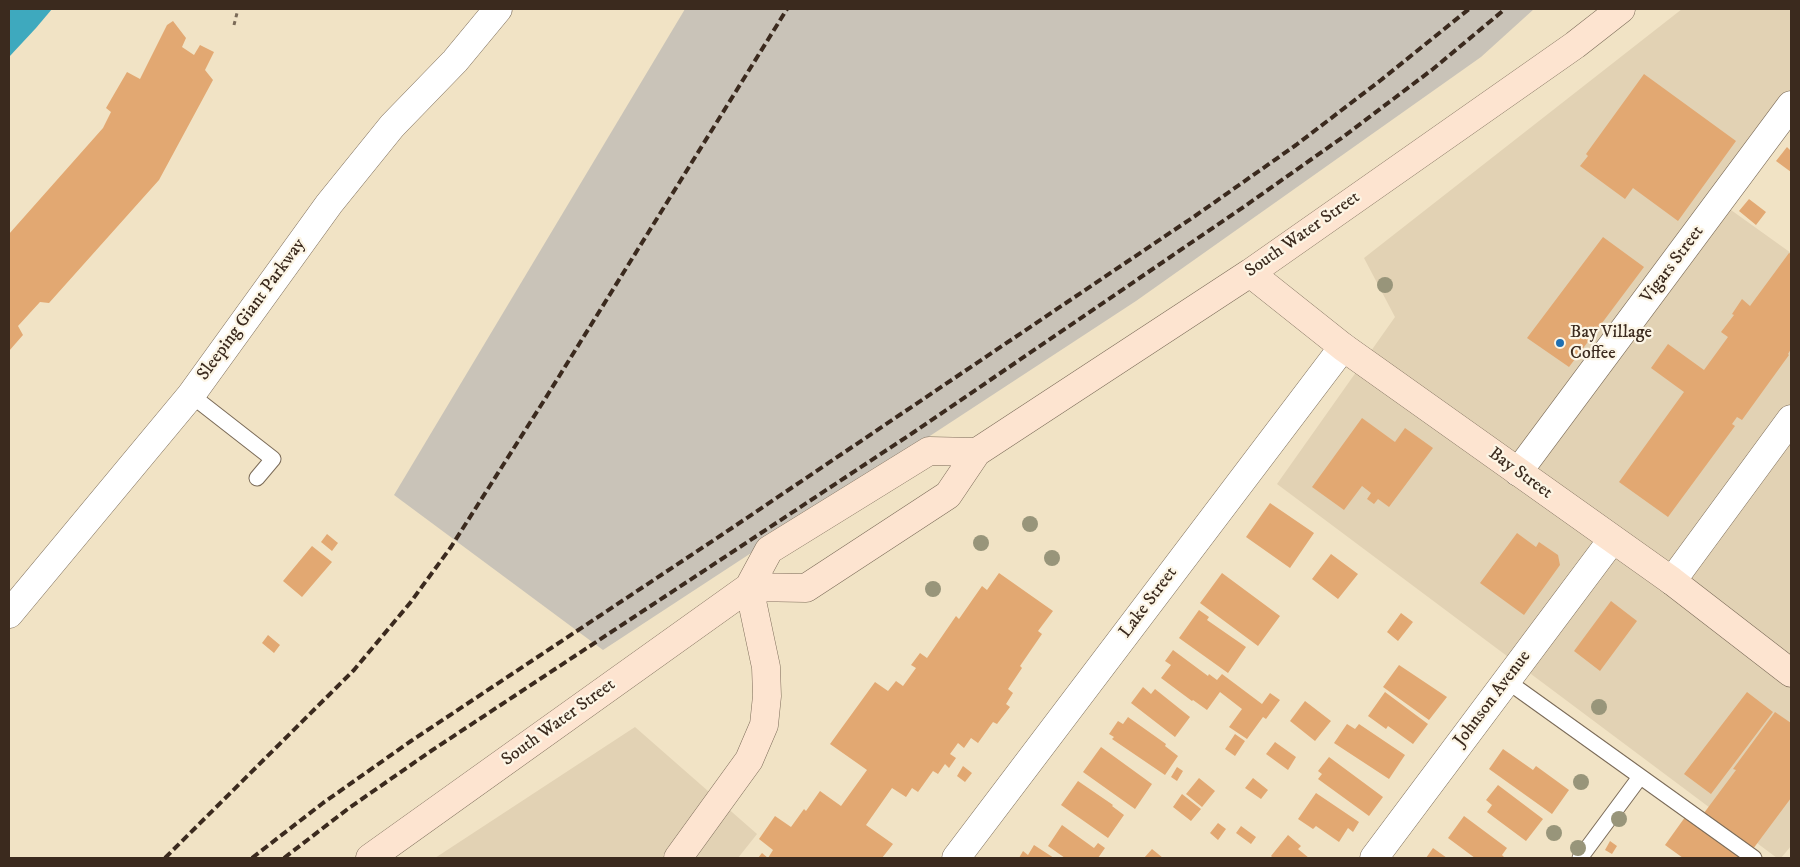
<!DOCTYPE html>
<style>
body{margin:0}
#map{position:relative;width:1800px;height:867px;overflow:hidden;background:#f1e3c5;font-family:"IM FELL DW Pica",serif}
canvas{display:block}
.frame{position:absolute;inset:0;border:10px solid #3b2a1e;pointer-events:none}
</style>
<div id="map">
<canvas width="1800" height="867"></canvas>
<div class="frame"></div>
</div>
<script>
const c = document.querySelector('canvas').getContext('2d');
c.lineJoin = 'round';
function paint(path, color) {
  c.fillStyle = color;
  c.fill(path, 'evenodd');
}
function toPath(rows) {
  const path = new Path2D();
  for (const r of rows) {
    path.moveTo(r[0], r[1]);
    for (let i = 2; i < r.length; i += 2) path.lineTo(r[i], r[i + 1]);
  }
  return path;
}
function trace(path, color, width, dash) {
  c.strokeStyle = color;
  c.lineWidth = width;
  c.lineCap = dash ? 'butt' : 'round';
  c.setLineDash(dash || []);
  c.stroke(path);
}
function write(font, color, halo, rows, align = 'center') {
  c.font = font + ' "IM FELL DW Pica",serif';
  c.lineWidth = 4.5;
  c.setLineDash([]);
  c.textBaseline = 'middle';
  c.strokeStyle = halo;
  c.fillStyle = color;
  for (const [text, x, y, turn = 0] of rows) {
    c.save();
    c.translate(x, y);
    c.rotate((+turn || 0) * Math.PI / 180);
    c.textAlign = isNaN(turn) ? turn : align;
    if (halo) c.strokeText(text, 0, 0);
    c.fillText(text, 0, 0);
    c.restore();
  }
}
const built = toPath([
 [1682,9,1791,9,1791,109,1724,205,1791,253,1791,846,1781,858,1777,858,1277,484,1395,317,1364,258],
 [635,727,757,834,738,858,435,858]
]);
const industrial = toPath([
 [685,9,1534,9,1481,57,1136,301,603,650,394,495]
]);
const water = toPath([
 [9,9,52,9,36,28,9,57]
]);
const building = toPath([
 [173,21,186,38,182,47,194,55,200,45,214,52,205,70,213,80,159,180,49,303,40,302,18,326,23,335,9,351,9,234,103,128,111,112,106,108,127,72,140,79,167,25],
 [1644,74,1736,141,1678,221,1633,188,1625,199,1580,166,1588,156,1586,154],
 [1787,147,1791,151,1791,172,1776,161],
 [1749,199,1766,212,1756,225,1739,211],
 [1603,237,1644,267,1569,367,1527,338],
 [1789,253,1791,254,1791,349,1788,354,1789,355,1742,420,1737,417,1732,424,1735,426,1668,517,1619,482,1684,392,1651,368,1668,344,1704,370,1728,337,1721,332,1734,315,1732,314,1742,299,1750,306],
 [1362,418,1395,442,1405,428,1433,448,1389,507,1378,499,1374,504,1367,499,1371,493,1362,486,1344,510,1312,487],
 [1270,503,1314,533,1290,568,1246,537],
 [1517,533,1536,547,1539,542,1558,555,1560,565,1524,615,1480,583],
 [327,534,338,543,332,551,321,542],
 [312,546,332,562,302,597,283,581],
 [1331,554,1358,574,1338,599,1312,579],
 [999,573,1053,611,1038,631,1042,634,1020,666,1022,668,1008,689,1013,693,1006,704,1010,707,997,724,993,722,978,743,971,738,964,748,958,743,950,754,956,758,949,768,945,764,938,774,933,771,918,792,912,788,906,797,892,788,866,825,893,844,882,858,758,858,762,853,768,858,773,850,759,839,775,816,791,827,804,809,806,811,820,791,841,806,867,770,830,744,875,682,888,691,896,681,903,686,916,668,911,665,920,653,927,658,956,616,959,619,982,586,987,590],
 [1222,573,1280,616,1258,646,1200,603],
 [1611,601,1637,621,1600,671,1574,651],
 [1199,610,1209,617,1207,620,1246,647,1228,673,1179,638],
 [1401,613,1413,622,1398,641,1387,632],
 [268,635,280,645,274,653,262,643],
 [1173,650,1208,676,1209,674,1217,680,1222,674,1262,704,1270,693,1280,700,1266,719,1263,717,1247,739,1229,727,1242,709,1220,692,1207,710,1193,700,1192,701,1161,678,1171,665,1165,661],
 [1399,665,1447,697,1429,720,1383,687],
 [1143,687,1151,694,1155,689,1190,717,1175,737,1131,703],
 [1385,692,1428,724,1413,744,1388,726,1386,729,1368,716],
 [1747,692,1773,712,1711,794,1684,774],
 [1305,701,1331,721,1315,741,1290,721],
 [1775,712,1791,723,1791,798,1753,849,1704,813,1736,770,1733,769],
 [1128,717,1166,744,1165,746,1178,756,1165,775,1112,739,1114,737,1109,734,1118,721,1123,724],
 [1347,724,1355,729,1359,724,1405,755,1389,779,1334,743],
 [1235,734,1245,741,1235,756,1225,749],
 [1275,742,1296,757,1288,770,1266,754],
 [1101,747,1152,784,1135,809,1083,772],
 [1503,749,1533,770,1536,766,1569,790,1552,814,1489,769],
 [1329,757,1383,797,1369,816,1318,779,1322,774,1318,771],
 [963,766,972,773,965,782,957,776],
 [1177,767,1183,771,1177,781,1171,777],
 [1199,778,1215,791,1202,807,1186,794],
 [1253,778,1268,790,1261,799,1245,788],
 [1078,781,1113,805,1112,806,1124,815,1108,838,1061,805],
 [1498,785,1543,819,1526,841,1487,812,1492,805,1486,800],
 [1316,793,1359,822,1353,832,1348,828,1339,842,1316,826,1313,829,1298,819],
 [1182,794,1201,809,1191,821,1173,807],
 [1688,813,1750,858,1683,858,1665,845],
 [1464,816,1507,848,1502,855,1505,858,1475,858,1448,838],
 [1218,823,1226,829,1218,840,1210,833],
 [1062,825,1094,848,1098,843,1105,848,1098,858,1065,858,1048,846],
 [1241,826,1256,837,1251,844,1236,833],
 [1288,835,1301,846,1298,849,1309,858,1273,858,1271,856],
 [1610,841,1617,846,1612,854,1605,850],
 [1034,845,1054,858,1019,858,1023,851,1028,855],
 [1433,848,1447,858,1426,858],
 [1152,849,1163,858,1144,858]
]);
const path = toPath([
 [234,25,238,9]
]);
const lane = toPath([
 [191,395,273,459,257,478],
 [1507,681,1754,858],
 [1580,858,1640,777]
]);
const street = toPath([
 [1518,472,1791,105],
 [1672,581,1791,419],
 [9,614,191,395,329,204,392,126,455,61,498,9],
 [956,858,1343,347],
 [1374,858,1612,540]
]);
const secondary = toPath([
 [1250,273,1343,347,1672,581,1791,673],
 [749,587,806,588,948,495,977,452,1250,273,1575,45,1621,9],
 [370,858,749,587,769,550,929,451,977,452],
 [678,858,749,760,764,725,767,696,766,667,749,587]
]);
const rail = toPath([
 [165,858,354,670,410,603,451,547,545,399,787,9],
 [252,858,323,803,411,741,723,534,1195,216,1296,145,1381,80,1469,9],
 [284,858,349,808,431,751,914,432,1245,206,1343,137,1433,69,1505,9]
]);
const trees = [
 [1385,285],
 [1030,524],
 [981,543],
 [1052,558],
 [933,589],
 [1599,707],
 [1581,782],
 [1619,819],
 [1554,833],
 [1578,848]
];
const markers = [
 [1560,343,5,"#1f6fb2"]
];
const streetNames = [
 ["South Water Street",1303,235,-35],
 ["Vigars Street",1673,265,-53],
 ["Sleeping Giant Parkway",252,310,-54],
 ["Bay Street",1520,474,36],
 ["Lake Street",1149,603,-53],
 ["Johnson Avenue",1493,699,-53],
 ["South Water Street",559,723,-36]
];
const poiNames = [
 ["Bay Village",1570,333],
 ["Coffee",1570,354]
];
paint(built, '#e2d2b4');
paint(industrial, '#c9c3b8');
paint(water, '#3ea9be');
paint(building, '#e2a872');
trace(lane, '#7b6b58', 17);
trace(street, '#7b6b58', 29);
trace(secondary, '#7b6b58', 29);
trace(path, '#7b6b58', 3, [4, 4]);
trace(lane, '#fff', 15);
trace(street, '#fff', 28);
trace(secondary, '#fde4d0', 28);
trace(rail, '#3b2a1e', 4, [8, 4]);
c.fillStyle = '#98957a';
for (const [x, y] of trees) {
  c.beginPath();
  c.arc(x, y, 8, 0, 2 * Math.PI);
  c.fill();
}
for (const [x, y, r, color] of markers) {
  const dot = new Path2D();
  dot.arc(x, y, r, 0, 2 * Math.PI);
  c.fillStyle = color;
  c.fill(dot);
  trace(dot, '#fcf5e5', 2);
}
write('18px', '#3b2a1e', '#fcf5e5', streetNames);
write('18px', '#3b2a1e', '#fcf5e5', poiNames, 'left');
</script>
